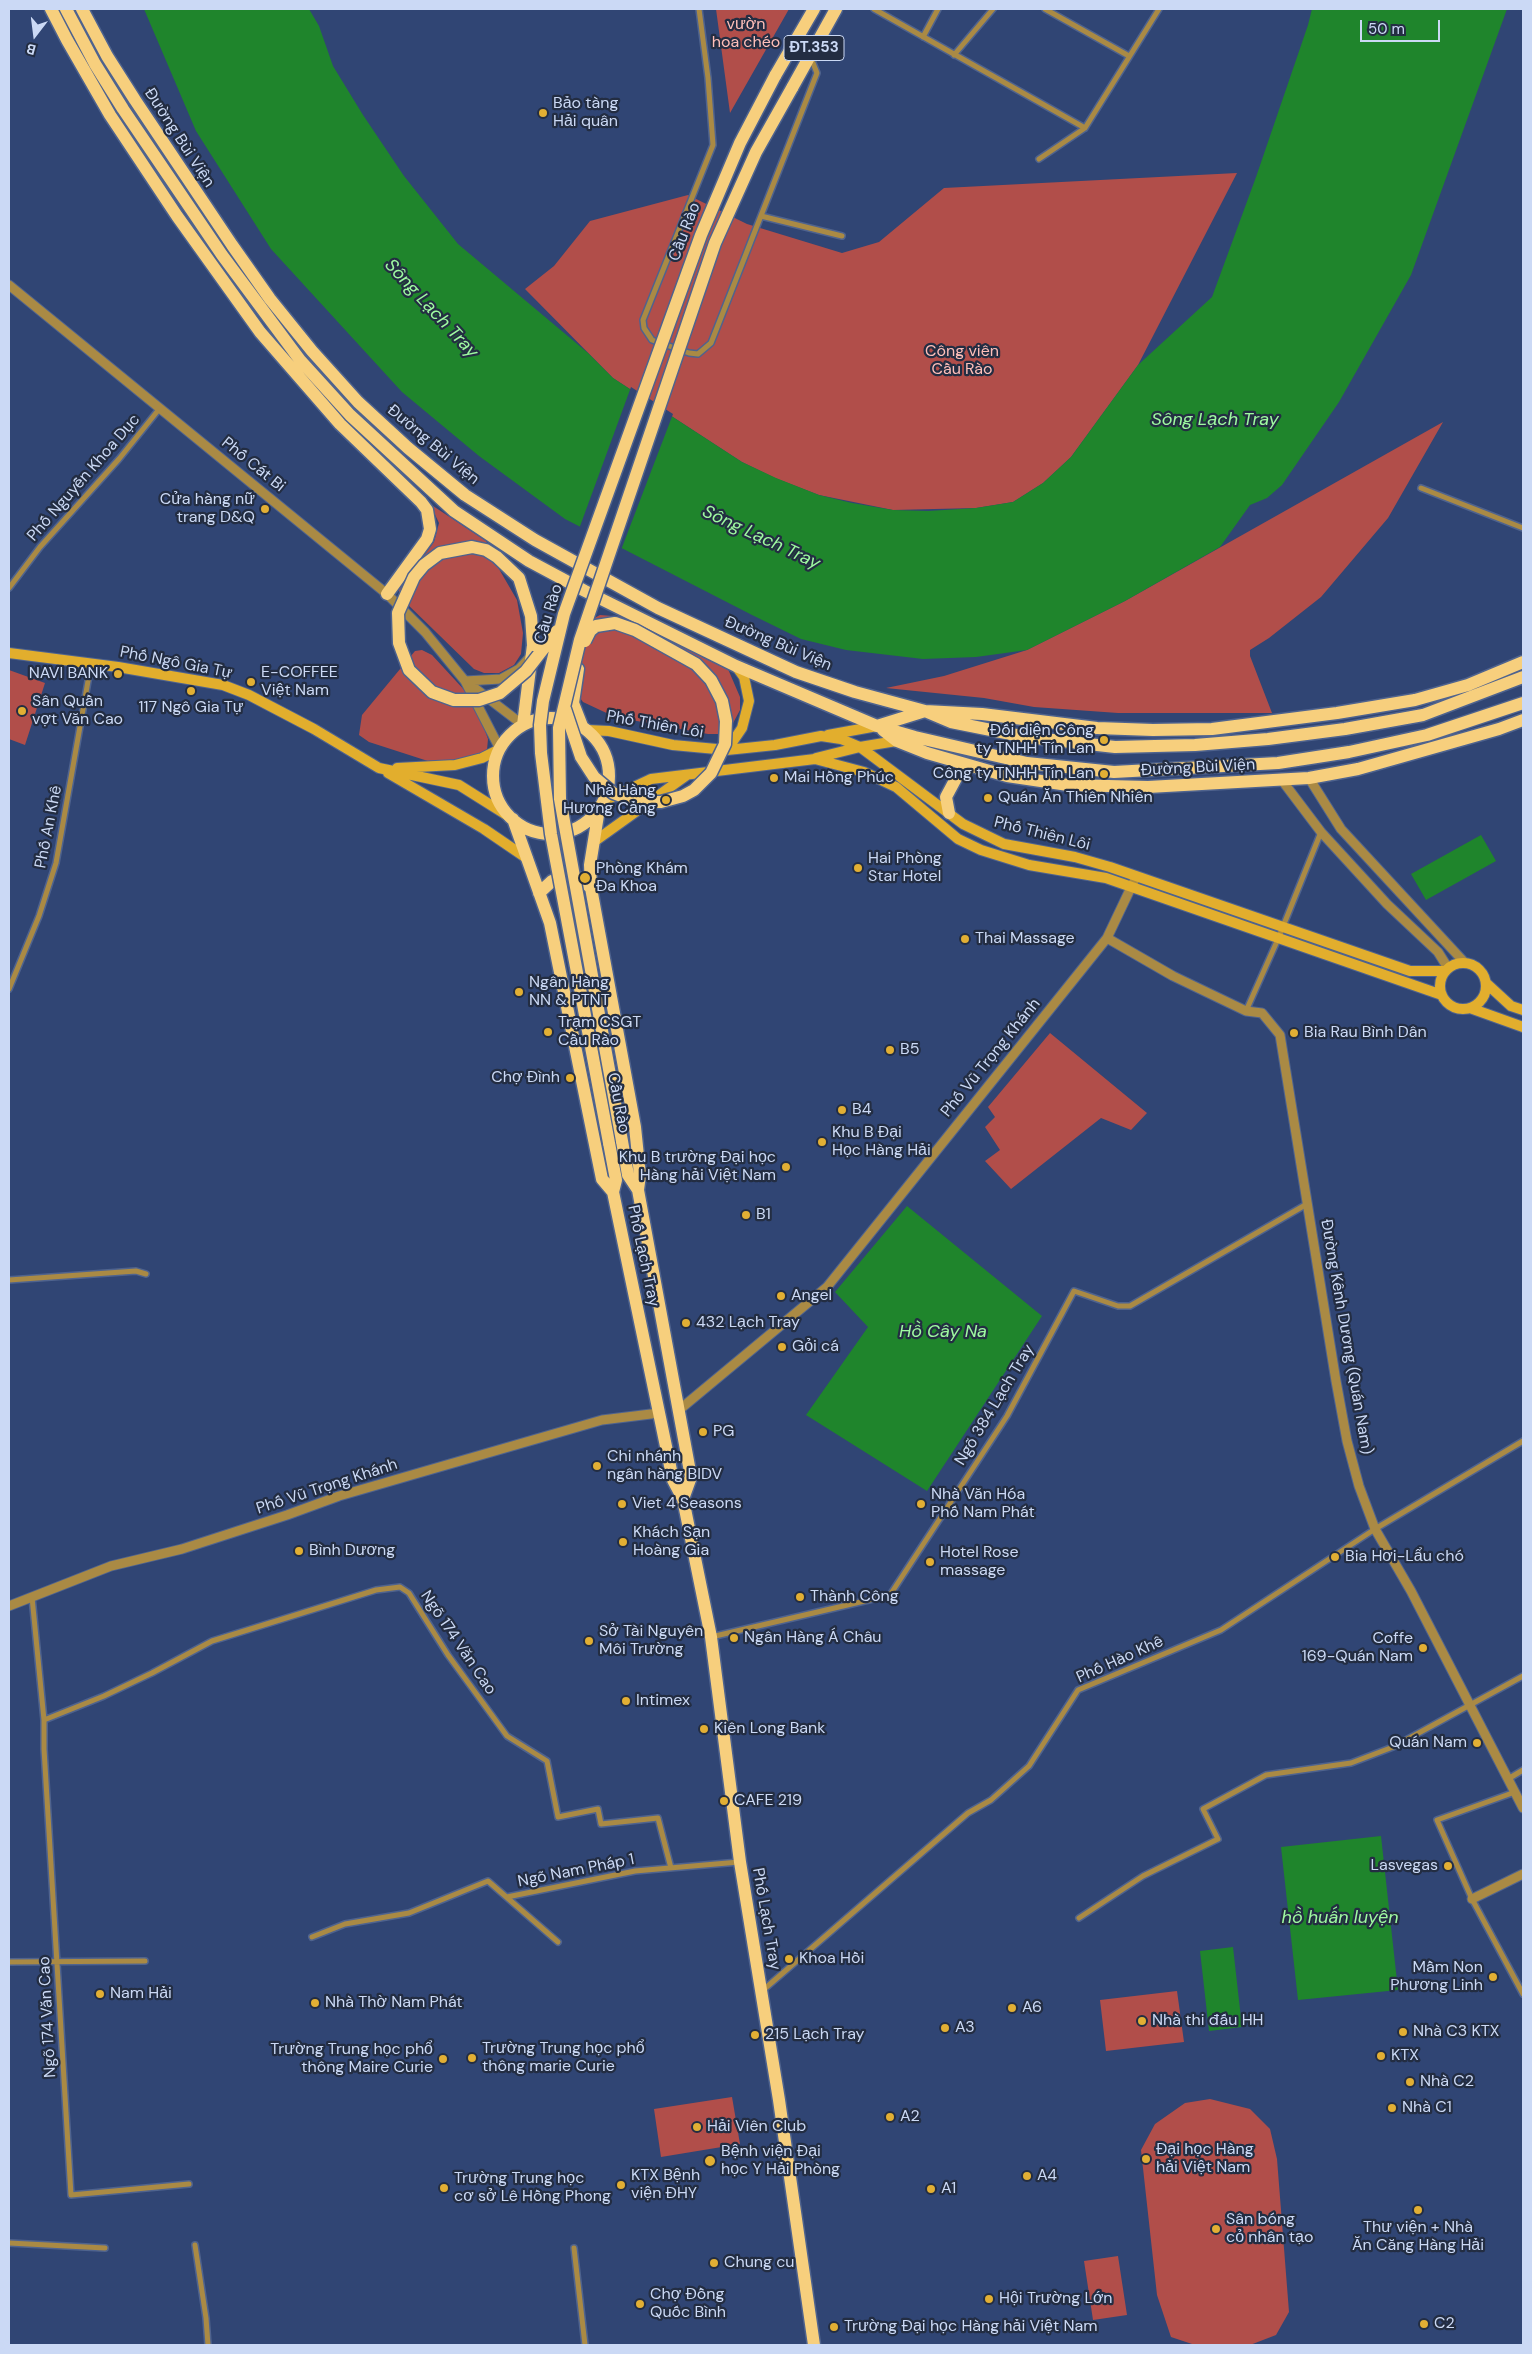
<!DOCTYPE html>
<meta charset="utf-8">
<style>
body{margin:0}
#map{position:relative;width:1532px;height:2354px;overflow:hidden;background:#304574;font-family:"DM Sans",sans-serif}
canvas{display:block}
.frame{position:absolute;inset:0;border:10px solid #cbd9f5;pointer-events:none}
.north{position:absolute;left:10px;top:10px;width:50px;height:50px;-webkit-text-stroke:4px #232d42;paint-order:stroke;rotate:195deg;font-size:14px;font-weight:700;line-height:20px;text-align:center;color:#cbd9f5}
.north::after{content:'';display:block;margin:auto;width:18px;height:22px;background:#cbd9f5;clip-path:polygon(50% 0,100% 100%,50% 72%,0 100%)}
.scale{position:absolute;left:1360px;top:20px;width:80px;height:22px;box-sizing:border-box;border:2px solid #cbd9f5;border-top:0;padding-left:6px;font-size:15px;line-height:18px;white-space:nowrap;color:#cbd9f5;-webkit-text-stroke:4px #232d42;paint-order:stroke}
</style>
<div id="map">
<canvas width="1532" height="2354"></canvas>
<div class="frame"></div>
<div class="north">B</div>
<div class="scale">50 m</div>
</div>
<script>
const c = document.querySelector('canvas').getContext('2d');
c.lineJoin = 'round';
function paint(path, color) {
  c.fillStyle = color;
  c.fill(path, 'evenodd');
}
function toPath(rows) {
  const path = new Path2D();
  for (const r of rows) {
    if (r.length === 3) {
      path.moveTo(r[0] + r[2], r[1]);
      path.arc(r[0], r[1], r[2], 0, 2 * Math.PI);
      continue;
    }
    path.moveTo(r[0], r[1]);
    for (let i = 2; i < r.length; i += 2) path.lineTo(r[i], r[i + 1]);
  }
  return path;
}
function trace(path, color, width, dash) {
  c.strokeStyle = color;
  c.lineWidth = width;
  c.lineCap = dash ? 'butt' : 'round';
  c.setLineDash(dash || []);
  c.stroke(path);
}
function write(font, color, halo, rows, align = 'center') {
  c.font = font + ' "DM Sans",sans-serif';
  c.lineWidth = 4.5;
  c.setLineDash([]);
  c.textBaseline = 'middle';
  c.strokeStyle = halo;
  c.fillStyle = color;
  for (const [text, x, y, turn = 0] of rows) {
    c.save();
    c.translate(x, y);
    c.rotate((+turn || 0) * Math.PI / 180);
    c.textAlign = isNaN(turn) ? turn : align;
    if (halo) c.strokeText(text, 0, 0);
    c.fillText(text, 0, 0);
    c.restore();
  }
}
const green = toPath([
 [716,9,789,9,730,113],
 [1237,173,1138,365,1071,457,1043,483,1013,502,976,508,893,510,819,495,775,478,742,462,613,378,525,289,554,266,590,221,688,195,747,224,842,253,879,242,944,188],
 [1443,422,1388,518,1321,597,1269,638,1250,650,1250,656,1272,713,1118,713,1034,707,984,698,886,688,944,676,1027,650,1125,601],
 [430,504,486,541,499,569,517,600,523,633,521,654,514,665,499,673,484,673,474,669,400,597,399,590,434,542,439,523],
 [600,615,625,617,728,669,740,697,740,710,732,725,719,734,708,734,615,717,583,702,572,687,589,621],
 [422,650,432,655,467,693,479,714,488,739,487,750,473,758,434,763,369,742,359,735,362,715,415,651],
 [9,670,45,683,25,745,9,739],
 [1050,1033,1147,1113,1131,1130,1101,1118,1011,1189,985,1161,1000,1150,985,1127,995,1117,988,1107],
 [1177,1991,1184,2042,1106,2051,1100,2000],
 [732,2097,740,2144,661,2157,654,2109],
 [1210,2099,1250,2109,1270,2129,1277,2159,1289,2312,1276,2335,1250,2345,1195,2345,1171,2337,1157,2295,1141,2150,1155,2124,1185,2103],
 [1118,2256,1127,2315,1093,2320,1084,2261]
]);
const water = toPath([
 [144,9,309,9,319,26,333,66,363,115,404,176,458,244,588,353,613,378,742,462,776,478,819,495,852,503,893,510,928,511,976,508,1013,502,1043,483,1071,457,1138,365,1212,297,1256,177,1308,25,1312,9,1507,9,1411,275,1339,402,1282,485,1267,498,1250,505,1220,547,1125,601,1027,650,976,657,923,659,846,650,801,639,752,615,565,519,479,456,402,392,271,249,196,131],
 [1481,835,1496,861,1426,900,1411,874],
 [907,1206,1042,1316,927,1491,806,1415,868,1327,835,1292],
 [1381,1836,1398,1990,1298,2000,1281,1847],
 [1233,1947,1242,2027,1209,2031,1200,1951]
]);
const pier = toPath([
 [631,387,673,414,621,550,579,529]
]);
const minor = toPath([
 [699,9,708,78,713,145,643,320,644,328,652,340,689,353,698,354,711,343,817,73,811,58],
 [874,9,1085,128],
 [1045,9,1129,56],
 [923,37,938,9],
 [954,55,993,9],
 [1039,159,1085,128,1159,9],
 [761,216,842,236],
 [1421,488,1523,528],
 [9,588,40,547,119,459,160,408],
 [9,989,39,916,56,863,91,664],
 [1246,1011,1278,939,1321,832],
 [9,1280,136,1271,146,1274],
 [32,1597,44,1720,44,1749,71,2195,189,2184],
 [711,1637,890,1595,1007,1416,1074,1291,1118,1306,1130,1306,1307,1204],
 [44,1720,104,1696,152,1673,212,1641,376,1590,400,1587,409,1593,448,1655,507,1736,547,1761,558,1817,598,1809,601,1824,658,1818,671,1868],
 [1508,1779,1523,1770],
 [1515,1792,1437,1820,1472,1899,1523,1994],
 [507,1897,635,1871,739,1862],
 [1079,1918,1143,1876,1218,1839,1203,1809,1266,1775,1351,1763,1393,1747,1523,1676],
 [312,1937,345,1924,409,1913,488,1881,558,1942],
 [9,1962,145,1961],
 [762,1991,968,1813,991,1800,1029,1766,1078,1690,1221,1630,1375,1529,1523,1441],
 [9,2243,105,2248],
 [195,2245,206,2318,208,2345],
 [574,2248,585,2345]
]);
const tertiary = toPath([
 [9,285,387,594,425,632,465,681,500,749],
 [465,681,501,679,519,669,531,656],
 [467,682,523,725],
 [1309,778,1341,829,1465,963],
 [1281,779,1321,832,1387,904,1438,952,1448,968],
 [1107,938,1173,976,1246,1011,1262,1013,1280,1035,1336,1381,1347,1441,1359,1486,1375,1529,1411,1591,1523,1808],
 [679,1410,827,1287,1107,938,1136,877],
 [9,1606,111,1566,182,1549,287,1515,339,1496,602,1420,659,1413],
 [1472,1899,1523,1874]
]);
const secondary = toPath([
 [9,653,118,667,223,685,249,695,314,729,379,768,459,785,513,819],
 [587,730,609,731,673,745,727,750,775,745,821,736,841,739,860,747,963,824,1004,844,1075,857,1110,867,1410,971,1445,971],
 [828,735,877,726],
 [727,750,742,728,749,701,744,677,736,666],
 [816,758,860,747,902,740],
 [397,768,455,765,482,758,500,749],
 [388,773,484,829,528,859],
 [604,801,651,779,815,759,864,772,896,787,958,839,981,850,1029,865,1106,878,1442,995],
 [595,841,687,775],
 [1463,986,23],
 [1486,983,1511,1006,1523,1010],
 [1470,1008,1523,1027]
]);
const primary = toPath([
 [51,9,67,40,110,115,177,216,260,332,340,424,421,502,427,510,430,529,427,539,387,594],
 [66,9,95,64,123,109,222,255,300,360,350,415,454,511,529,561,585,591,736,666,877,726,915,737,1027,763,1114,772,1278,763,1349,752,1427,735,1523,703],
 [82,9,107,56,135,100,232,245,270,299,312,351,358,402,408,448,465,495,535,540,658,608,796,672,855,692,925,711,951,722,1026,737,1115,747,1195,745,1268,739,1345,729,1423,715,1523,677],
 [775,76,814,9],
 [792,88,836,9],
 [578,669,573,703,582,726],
 [551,776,58],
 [523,725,533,645],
 [877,726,925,711,982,714,1097,728,1153,730,1212,729,1337,713,1415,700,1468,685,1523,662],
 [883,730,897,741,927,753,1007,776,1068,785,1148,787,1309,778,1358,769,1499,729,1523,720],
 [599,809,590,865,591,888,635,1127,640,1175,638,1190,691,1477,683,1499],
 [949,813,946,797,961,769,970,766],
 [513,819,550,923,602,1179,613,1192,673,1480,683,1499,711,1637,740,1862,779,2100,814,2345],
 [539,893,552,881,564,876,581,879,591,888],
 [622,1141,628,1175,638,1190],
 [609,1143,616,1180,613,1192]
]);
const primaryBridge = toPath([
 [533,645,531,616,519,578,497,557,486,550,472,547,440,553,424,565,414,577,398,613,399,643,409,670,432,692,454,700,479,700,500,693,526,671,557,631],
 [565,709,581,757,594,777,613,793,637,802,661,802,683,796,694,790,711,773,725,744,726,721,722,701,711,680,696,664,635,630,615,623,596,626,590,631,585,641],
 [622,1141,560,799,559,728,580,640,715,243,756,152,792,88],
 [609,1143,551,834,541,753,540,725,543,701,564,614,701,235,740,143,775,76]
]);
const markers = [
 [543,113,5,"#e2af34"],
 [265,509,5,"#e2af34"],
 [118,674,5,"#e2af34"],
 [251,682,5,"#e2af34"],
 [191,691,5,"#e2af34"],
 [22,711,5,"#e2af34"],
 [1104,740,5,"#e2af34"],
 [1104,774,5,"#e2af34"],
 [774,778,5,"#e2af34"],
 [988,798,5,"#e2af34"],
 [666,800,5,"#e2af34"],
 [858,868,5,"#e2af34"],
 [585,878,6,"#e2af34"],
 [965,939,5,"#e2af34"],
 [519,992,5,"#e2af34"],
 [548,1032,5,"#e2af34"],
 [1294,1033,5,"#e2af34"],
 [890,1050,5,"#e2af34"],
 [570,1078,5,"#e2af34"],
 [842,1110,5,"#e2af34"],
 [822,1142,5,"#e2af34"],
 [786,1167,5,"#e2af34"],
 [746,1215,5,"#e2af34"],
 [781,1296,5,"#e2af34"],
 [686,1323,5,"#e2af34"],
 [782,1347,5,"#e2af34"],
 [703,1432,5,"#e2af34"],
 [597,1466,5,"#e2af34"],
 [622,1504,5,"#e2af34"],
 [921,1504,5,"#e2af34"],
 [623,1542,5,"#e2af34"],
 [299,1551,5,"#e2af34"],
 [1335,1557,5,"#e2af34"],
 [930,1562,5,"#e2af34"],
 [800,1597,5,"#e2af34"],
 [734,1638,5,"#e2af34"],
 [589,1641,5,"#e2af34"],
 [1423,1648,5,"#e2af34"],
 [626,1701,5,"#e2af34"],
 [704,1729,5,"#e2af34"],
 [1477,1743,5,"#e2af34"],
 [724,1801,5,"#e2af34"],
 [1448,1866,5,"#e2af34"],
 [789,1959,5,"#e2af34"],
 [1493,1977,5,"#e2af34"],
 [100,1994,5,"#e2af34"],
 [315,2003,5,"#e2af34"],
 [1012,2008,5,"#e2af34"],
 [1142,2021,5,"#e2af34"],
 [945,2028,5,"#e2af34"],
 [1403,2032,5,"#e2af34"],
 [755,2035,5,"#e2af34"],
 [1381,2056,5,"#e2af34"],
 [472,2058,5,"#e2af34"],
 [443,2059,5,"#e2af34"],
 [1410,2082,5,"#e2af34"],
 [1392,2108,5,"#e2af34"],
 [890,2117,5,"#e2af34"],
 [697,2127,5,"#e2af34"],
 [1146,2159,5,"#e2af34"],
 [710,2161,6,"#e2af34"],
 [1027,2176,5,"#e2af34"],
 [621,2185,5,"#e2af34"],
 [444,2188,5,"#e2af34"],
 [931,2189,5,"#e2af34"],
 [1418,2210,5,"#e2af34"],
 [1216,2229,5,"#e2af34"],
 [714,2263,5,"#e2af34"],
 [989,2299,5,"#e2af34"],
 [640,2304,5,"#e2af34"],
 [1424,2324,5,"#e2af34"],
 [834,2327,5,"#e2af34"]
];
const shields = [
 [814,48,60]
];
const shieldNames = [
 ["ĐT.353",814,48]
];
const parkNames = [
 ["vườn",746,25],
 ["hoa chéo",746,43],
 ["Công viên",962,352],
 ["Cầu Rào",962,370]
];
const poiNames = [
 ["Bảo tàng",553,104],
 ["Hải quân",553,122],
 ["Cửa hàng nữ",255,500,"right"],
 ["trang D&Q",255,518,"right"],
 ["E-COFFEE",261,673],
 ["Việt Nam",261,691],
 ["NAVI BANK",108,674,"right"],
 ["Sân Quần",32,702],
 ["vợt Văn Cao",32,720],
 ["117 Ngô Gia Tự",191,708,"center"],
 ["Đối diện Công",1094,731,"right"],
 ["ty TNHH Tín Lan",1094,749,"right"],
 ["Công ty TNHH Tín Lan",1094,774,"right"],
 ["Mai Hồng Phúc",784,778],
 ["Nhà Hàng",656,791,"right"],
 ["Hương Cảng",656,809,"right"],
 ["Quán Ăn Thiên Nhiên",998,798],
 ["Hai Phòng",868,859],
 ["Star Hotel",868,877],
 ["Phòng Khám",596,869],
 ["Đa Khoa",596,887],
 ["Thai Massage",975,939],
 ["Ngân Hàng",529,983],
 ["NN & PTNT",529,1001],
 ["Trạm CSGT",558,1023],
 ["Cầu Rào",558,1041],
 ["Bia Rau Bình Dân",1304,1033],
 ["B5",900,1050],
 ["Chợ Đình",560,1078,"right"],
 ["B4",852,1110],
 ["Khu B Đại",832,1133],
 ["Học Hàng Hải",832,1151],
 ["Khu B trường Đại học",776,1158,"right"],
 ["Hàng hải Việt Nam",776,1176,"right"],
 ["B1",756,1215],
 ["Angel",791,1296],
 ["432 Lạch Tray",696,1323],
 ["Gỏi cá",792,1347],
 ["PG",713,1432],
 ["Chi nhánh",607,1457],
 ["ngân hàng BIDV",607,1475],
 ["Nhà Văn Hóa",931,1495],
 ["Phố Nam Phát",931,1513],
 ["Viet 4 Seasons",632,1504],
 ["Khách Sạn",633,1533],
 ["Hoàng Gia",633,1551],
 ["Bình Dương",309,1551],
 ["Hotel Rose",940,1553],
 ["massage",940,1571],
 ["Bia Hơi-Lẩu chó",1345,1557],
 ["Thành Công",810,1597],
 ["Sở Tài Nguyên",599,1632],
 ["Môi Trường",599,1650],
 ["Ngân Hàng Á Châu",744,1638],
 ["Coffe",1413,1639,"right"],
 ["169-Quán Nam",1413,1657,"right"],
 ["Intimex",636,1701],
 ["Kiên Long Bank",714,1729],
 ["Quán Nam",1467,1743,"right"],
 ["CAFE 219",734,1801],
 ["Lasvegas",1438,1866,"right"],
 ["Khoa Hồi",799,1959],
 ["Mầm Non",1483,1968,"right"],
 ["Phương Linh",1483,1986,"right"],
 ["Nam Hải",110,1994],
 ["Nhà Thờ Nam Phát",325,2003],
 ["A6",1022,2008],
 ["Nhà thi đấu HH",1152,2021],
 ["A3",955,2028],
 ["Nhà C3 KTX",1413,2032],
 ["215 Lạch Tray",765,2035],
 ["Trường Trung học phổ",482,2049],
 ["thông marie Curie",482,2067],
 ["Trường Trung học phổ",433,2050,"right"],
 ["thông Maire Curie",433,2068,"right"],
 ["KTX",1391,2056],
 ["Nhà C2",1420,2082],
 ["Nhà C1",1402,2108],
 ["A2",900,2117],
 ["Hải Viên Club",707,2127],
 ["Đại học Hàng",1156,2150],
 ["hải Việt Nam",1156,2168],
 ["Bệnh viện Đại",721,2152],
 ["học Y Hải Phòng",721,2170],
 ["KTX Bệnh",631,2176],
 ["viện ĐHY",631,2194],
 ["A4",1037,2176],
 ["Trường Trung học",454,2179],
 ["cơ sở Lê Hồng Phong",454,2197],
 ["A1",941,2189],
 ["Sân bóng",1226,2220],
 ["cỏ nhân tạo",1226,2238],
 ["Thư viện + Nhà",1418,2228,"center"],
 ["Ăn Căng Hàng Hải",1418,2246,"center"],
 ["Chung cu",724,2263],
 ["Chợ Đồng",650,2295],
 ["Quốc Bình",650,2313],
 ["Hội Trường Lớn",999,2299],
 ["C2",1434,2324],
 ["Trường Đại học Hàng hải Việt Nam",844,2327]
];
const streetNames = [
 ["Đường Bùi Viện",179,138,57],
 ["Cầu Rào",685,232,-69],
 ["Đường Bùi Viện",433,445,40],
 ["Phố Cát Bi",253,465,39],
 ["Phố Nguyễn Khoa Dục",84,478,-49],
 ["Cầu Rào",549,614,-73],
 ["Đường Bùi Viện",778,644,23],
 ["Phố Ngô Gia Tự",176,663,11],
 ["Phố Thiên Lôi",655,725,10],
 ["Đường Bùi Viện",1198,768,-3],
 ["Phố An Khê",49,827,-79],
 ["Phố Thiên Lôi",1042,834,14],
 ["Phố Vũ Trọng Khánh",991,1058,-51],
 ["Cầu Rào",618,1103,79],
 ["Phố Lạch Tray",643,1256,78],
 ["Đường Kênh Dương (Quán Nam)",1346,1337,80],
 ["Ngõ 384 Lạch Tray",995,1405,-59],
 ["Phố Vũ Trọng Khánh",327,1487,-18],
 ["Ngõ 174 Văn Cao",458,1643,56],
 ["Phố Hào Khê",1120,1660,-24],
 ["Ngõ Nam Pháp 1",576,1871,-11],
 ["Phố Lạch Tray",766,1919,80],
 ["Ngõ 174 Văn Cao",48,2017,-93]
];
const waterNames = [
 ["Sông Lạch Tray",431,309,47],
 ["Sông Lạch Tray",1215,420],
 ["Sông Lạch Tray",761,538,25],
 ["Hồ Cây Na",943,1332],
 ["hồ huấn luyện",1340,1918]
];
paint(green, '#b14e4a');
paint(water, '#1f852c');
paint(pier, '#304574');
trace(minor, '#4f638e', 8);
trace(tertiary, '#4f638e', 11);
trace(secondary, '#4f638e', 12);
trace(primary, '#4f638e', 15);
trace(minor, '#aa8a44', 5);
trace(tertiary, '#aa8a44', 9);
trace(secondary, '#e2ae2d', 10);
trace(primary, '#f7cf7d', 12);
trace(primaryBridge, '#4f638e', 15, []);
trace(primaryBridge, '#f7cf7d', 12);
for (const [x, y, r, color] of markers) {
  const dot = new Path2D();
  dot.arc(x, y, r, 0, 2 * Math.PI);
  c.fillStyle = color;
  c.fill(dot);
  trace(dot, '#232d42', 2);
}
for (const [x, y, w] of shields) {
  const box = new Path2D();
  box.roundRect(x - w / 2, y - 12.5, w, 25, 4);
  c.fillStyle = '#232d42';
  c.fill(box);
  trace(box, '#cbd9f5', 1);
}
write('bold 15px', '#cbd9f5', null, shieldNames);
write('16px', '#ffbfb9', '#232d42', parkNames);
write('16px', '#cbd9f5', '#232d42', poiNames, 'left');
write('16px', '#cbd9f5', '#232d42', streetNames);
write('italic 18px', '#9ffaa1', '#232d42', waterNames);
</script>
